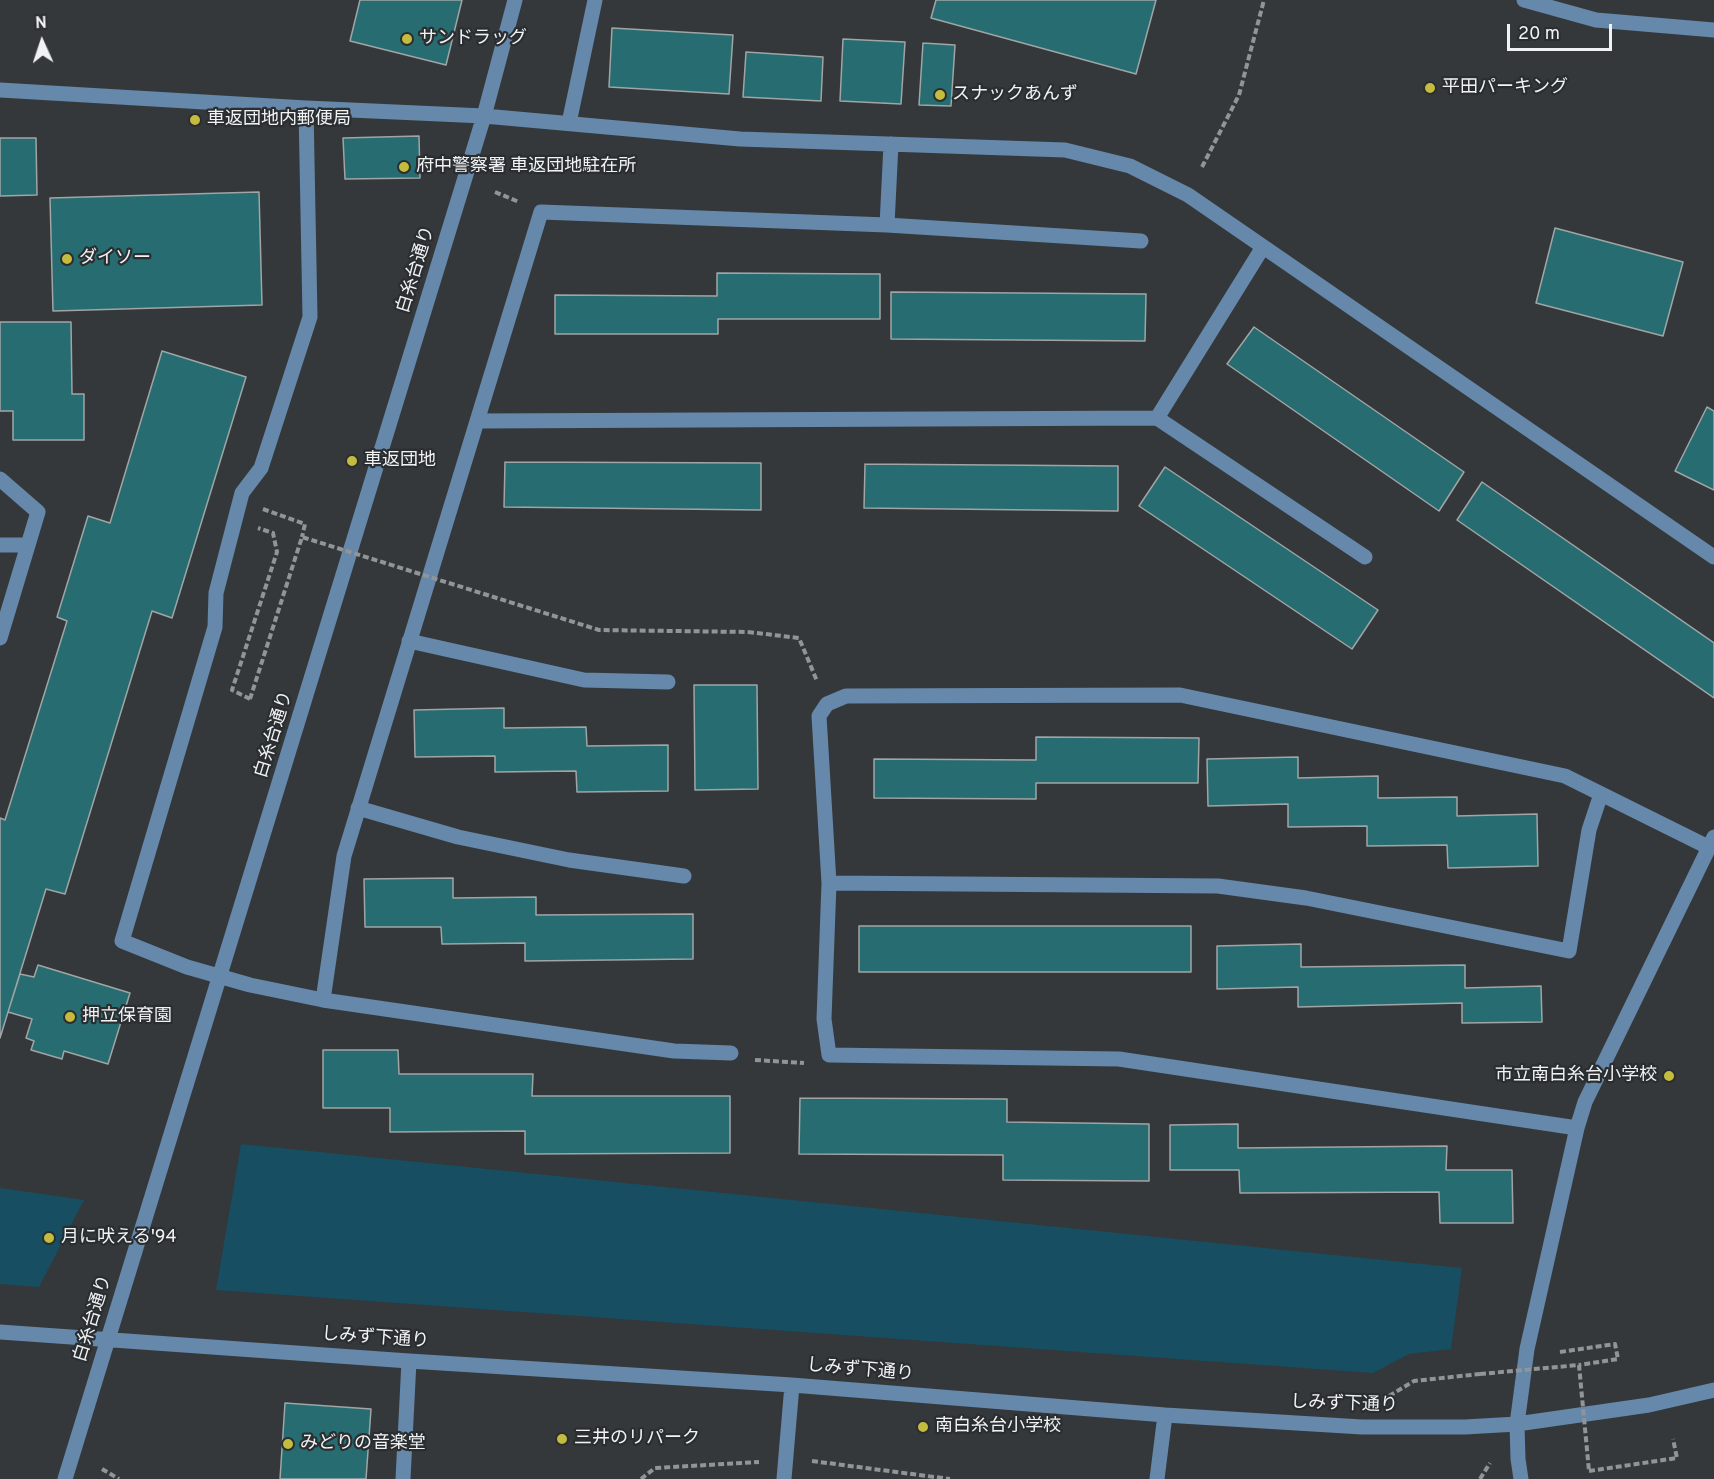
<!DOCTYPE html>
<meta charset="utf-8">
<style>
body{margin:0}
#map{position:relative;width:1714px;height:1479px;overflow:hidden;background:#34383a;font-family:Overpass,sans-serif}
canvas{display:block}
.north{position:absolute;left:12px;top:12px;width:60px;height:60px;-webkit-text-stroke:4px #2a2e30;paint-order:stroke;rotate:357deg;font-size:16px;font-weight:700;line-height:24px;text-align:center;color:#f0f2f3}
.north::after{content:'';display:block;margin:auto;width:21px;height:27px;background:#f0f2f3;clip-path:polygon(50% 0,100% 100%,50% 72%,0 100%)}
.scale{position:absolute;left:1507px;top:24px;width:105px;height:27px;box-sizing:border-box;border:3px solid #f0f2f3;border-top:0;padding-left:8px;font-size:18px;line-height:21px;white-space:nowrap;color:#f0f2f3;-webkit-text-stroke:4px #2a2e30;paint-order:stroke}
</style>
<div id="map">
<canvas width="1714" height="1479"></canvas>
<div class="north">N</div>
<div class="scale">20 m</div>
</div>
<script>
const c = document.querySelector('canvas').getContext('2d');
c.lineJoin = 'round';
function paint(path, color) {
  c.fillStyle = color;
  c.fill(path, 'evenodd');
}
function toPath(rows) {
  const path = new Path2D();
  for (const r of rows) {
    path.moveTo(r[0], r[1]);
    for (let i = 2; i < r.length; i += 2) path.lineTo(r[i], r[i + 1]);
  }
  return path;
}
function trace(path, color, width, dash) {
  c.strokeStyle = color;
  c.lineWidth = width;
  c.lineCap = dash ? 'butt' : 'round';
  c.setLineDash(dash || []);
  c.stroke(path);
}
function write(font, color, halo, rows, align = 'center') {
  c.font = font + ' Overpass,"Noto Sans JP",sans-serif';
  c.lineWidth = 4.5;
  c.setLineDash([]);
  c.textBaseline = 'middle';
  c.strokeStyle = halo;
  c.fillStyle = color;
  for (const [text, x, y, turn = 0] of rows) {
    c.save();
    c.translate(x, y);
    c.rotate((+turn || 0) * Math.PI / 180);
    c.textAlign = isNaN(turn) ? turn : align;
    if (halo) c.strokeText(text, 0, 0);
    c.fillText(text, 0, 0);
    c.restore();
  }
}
const green = toPath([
 [241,1144,1462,1268,1451,1349,1409,1354,1373,1373,216,1290],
 [0,1188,84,1200,39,1287,0,1284]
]);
const building = toPath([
 [360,0,462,0,446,65,350,41,360,0],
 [936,0,1156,0,1136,74,931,18,936,0],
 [612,28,733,35,729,94,609,87,612,28],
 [843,39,905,42,901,104,840,101,843,39],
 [923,43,955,45,951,106,919,105,923,43],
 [746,52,823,57,821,101,743,97,746,52],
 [419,136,420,178,345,179,343,138,419,136],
 [0,138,36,138,37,195,0,196,0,138],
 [259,192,262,305,53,311,50,198,259,192],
 [1555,228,1683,262,1663,336,1536,303,1555,228],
 [717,273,880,274,880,319,718,319,718,334,555,334,555,295,717,296,717,273],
 [891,292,1146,294,1145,341,891,339,891,292],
 [0,322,71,322,72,394,84,394,84,440,13,440,13,411,0,411,0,322],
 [1254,327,1464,472,1439,511,1227,364,1254,327],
 [162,351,246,377,172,618,152,611,65,894,46,889,0,1038,0,818,5,820,67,621,57,617,88,516,110,523,162,351],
 [1707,407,1714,411,1714,490,1675,471,1707,407],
 [505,462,761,463,761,510,504,507,505,462],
 [865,464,1118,466,1118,511,864,508,865,464],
 [1165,467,1378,610,1352,649,1139,506,1165,467],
 [1482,482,1714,643,1714,698,1457,520,1482,482],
 [694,685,757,685,758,789,695,790,694,685],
 [504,708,504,728,586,727,587,746,668,745,668,791,577,792,576,771,495,772,495,756,415,757,414,710,504,708],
 [1036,737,1199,738,1198,783,1036,783,1036,799,874,798,874,759,1036,760,1036,737],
 [1298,757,1298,778,1378,776,1378,798,1457,797,1457,816,1537,814,1538,866,1448,868,1447,845,1367,846,1367,826,1288,827,1288,804,1208,806,1207,759,1298,757],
 [453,878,453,898,536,897,536,915,693,914,693,959,525,961,525,943,442,944,441,927,365,927,364,879,453,878],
 [859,926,1191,926,1191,972,859,972,859,926],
 [1301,944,1301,967,1465,965,1465,988,1541,986,1542,1022,1462,1023,1462,1003,1298,1007,1298,987,1217,989,1217,946,1301,944],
 [38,965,130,993,108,1064,64,1051,62,1059,31,1050,34,1041,26,1038,32,1019,8,1012,20,974,34,977,38,965],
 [323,1050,398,1050,399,1074,533,1074,532,1096,730,1096,730,1153,525,1154,525,1131,390,1132,390,1108,323,1108,323,1050],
 [800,1098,1007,1099,1007,1122,1149,1124,1149,1181,1003,1180,1003,1155,799,1154,800,1098],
 [1238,1124,1238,1148,1447,1146,1446,1170,1512,1170,1513,1223,1440,1223,1439,1192,1240,1193,1239,1170,1170,1170,1170,1125,1238,1124],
 [285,1403,371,1409,366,1479,280,1479,285,1403]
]);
const path = toPath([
 [1202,167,1239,95,1264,0],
 [495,192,519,202],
 [263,509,305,524,302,537],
 [748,632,799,638,817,681],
 [250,699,232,690,277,552,273,533,258,528],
 [755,1060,804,1063],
 [1560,1352,1615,1344,1618,1359,1579,1365],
 [1389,1396,1414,1381,1480,1374],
 [812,1461,950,1479],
 [102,1469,119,1479],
 [1589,1471,1677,1458,1673,1439],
 [641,1479,655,1468,759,1462],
 [1480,1479,1490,1463]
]);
const minor = toPath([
 [1524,0,1596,20,1714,30],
 [0,90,306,108,484,116,740,139,1065,150,1130,166,1188,195,1714,557],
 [306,108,310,317,261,468,242,493,216,593,215,627,122,941,187,967,250,985,323,1000,674,1051,731,1053],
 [569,123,595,0],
 [887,225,891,144],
 [1157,418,1263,247],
 [478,421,1157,418,1365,557],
 [0,479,38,512,0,638],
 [0,545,28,545],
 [409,641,584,680,668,682],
 [358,808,458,837,569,860,684,876],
 [829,883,1218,886,1306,898,1569,951,1589,830,1601,794],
 [323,1000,344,856,541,212,887,225,1141,241],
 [1577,1128,1119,1059,829,1055,824,1019,829,883,819,716,827,704,846,696,1180,695,1565,776,1708,847],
 [0,1332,409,1361,792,1385,1165,1415,1362,1427,1465,1427,1517,1424,1649,1405,1714,1390],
 [65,1479,484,116,515,0],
 [403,1479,409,1361],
 [784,1479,792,1385],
 [1157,1479,1165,1415],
 [1521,1479,1518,1459,1517,1424,1527,1349,1577,1128,1585,1102,1714,837]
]);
const pathBridge = toPath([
 [250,699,302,537,599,630,748,632],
 [1480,1374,1579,1365,1589,1471]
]);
const markers = [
 [407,39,6,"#c4bc3e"],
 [1430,88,6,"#c4bc3e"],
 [940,95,6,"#c4bc3e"],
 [195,120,6,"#c4bc3e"],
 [404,167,6,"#c4bc3e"],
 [67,259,6,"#c4bc3e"],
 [352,461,6,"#c4bc3e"],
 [70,1017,6,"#c4bc3e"],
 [1669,1076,6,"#c4bc3e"],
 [49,1238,6,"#c4bc3e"],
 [923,1427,6,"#c4bc3e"],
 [562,1439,6,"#c4bc3e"],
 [288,1444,6,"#c4bc3e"]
];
const poiNames = [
 ["サンドラッグ",419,39],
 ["平田パーキング",1442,88],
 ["スナックあんず",952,95],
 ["車返団地内郵便局",207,120],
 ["府中警察署 車返団地駐在所",416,167],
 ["ダイソー",79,259],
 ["車返団地",364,461],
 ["押立保育園",82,1017],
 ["市立南白糸台小学校",1657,1076,"right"],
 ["月に吠える'94",61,1238],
 ["南白糸台小学校",935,1427],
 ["三井のリパーク",574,1439],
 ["みどりの音楽堂",300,1444]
];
const streetNames = [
 ["白糸台通り",417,270,-73],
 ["白糸台通り",275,735,-73],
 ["白糸台通り",94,1319,-73],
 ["しみず下通り",375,1339,4],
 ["しみず下通り",860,1371,5],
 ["しみず下通り",1344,1405,2]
];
paint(green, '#174e61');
paint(building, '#276c71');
trace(building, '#a0a5a6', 1.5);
trace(path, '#929597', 4, [6, 3]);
trace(minor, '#6688ab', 15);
trace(pathBridge, '#929597', 4, [6, 3]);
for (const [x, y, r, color] of markers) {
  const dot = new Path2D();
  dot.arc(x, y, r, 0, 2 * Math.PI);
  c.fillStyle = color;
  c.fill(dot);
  trace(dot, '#2a2e30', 2);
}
write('18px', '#f0f2f3', '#2a2e30', poiNames, 'left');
write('18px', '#f0f2f3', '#2a2e30', streetNames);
</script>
